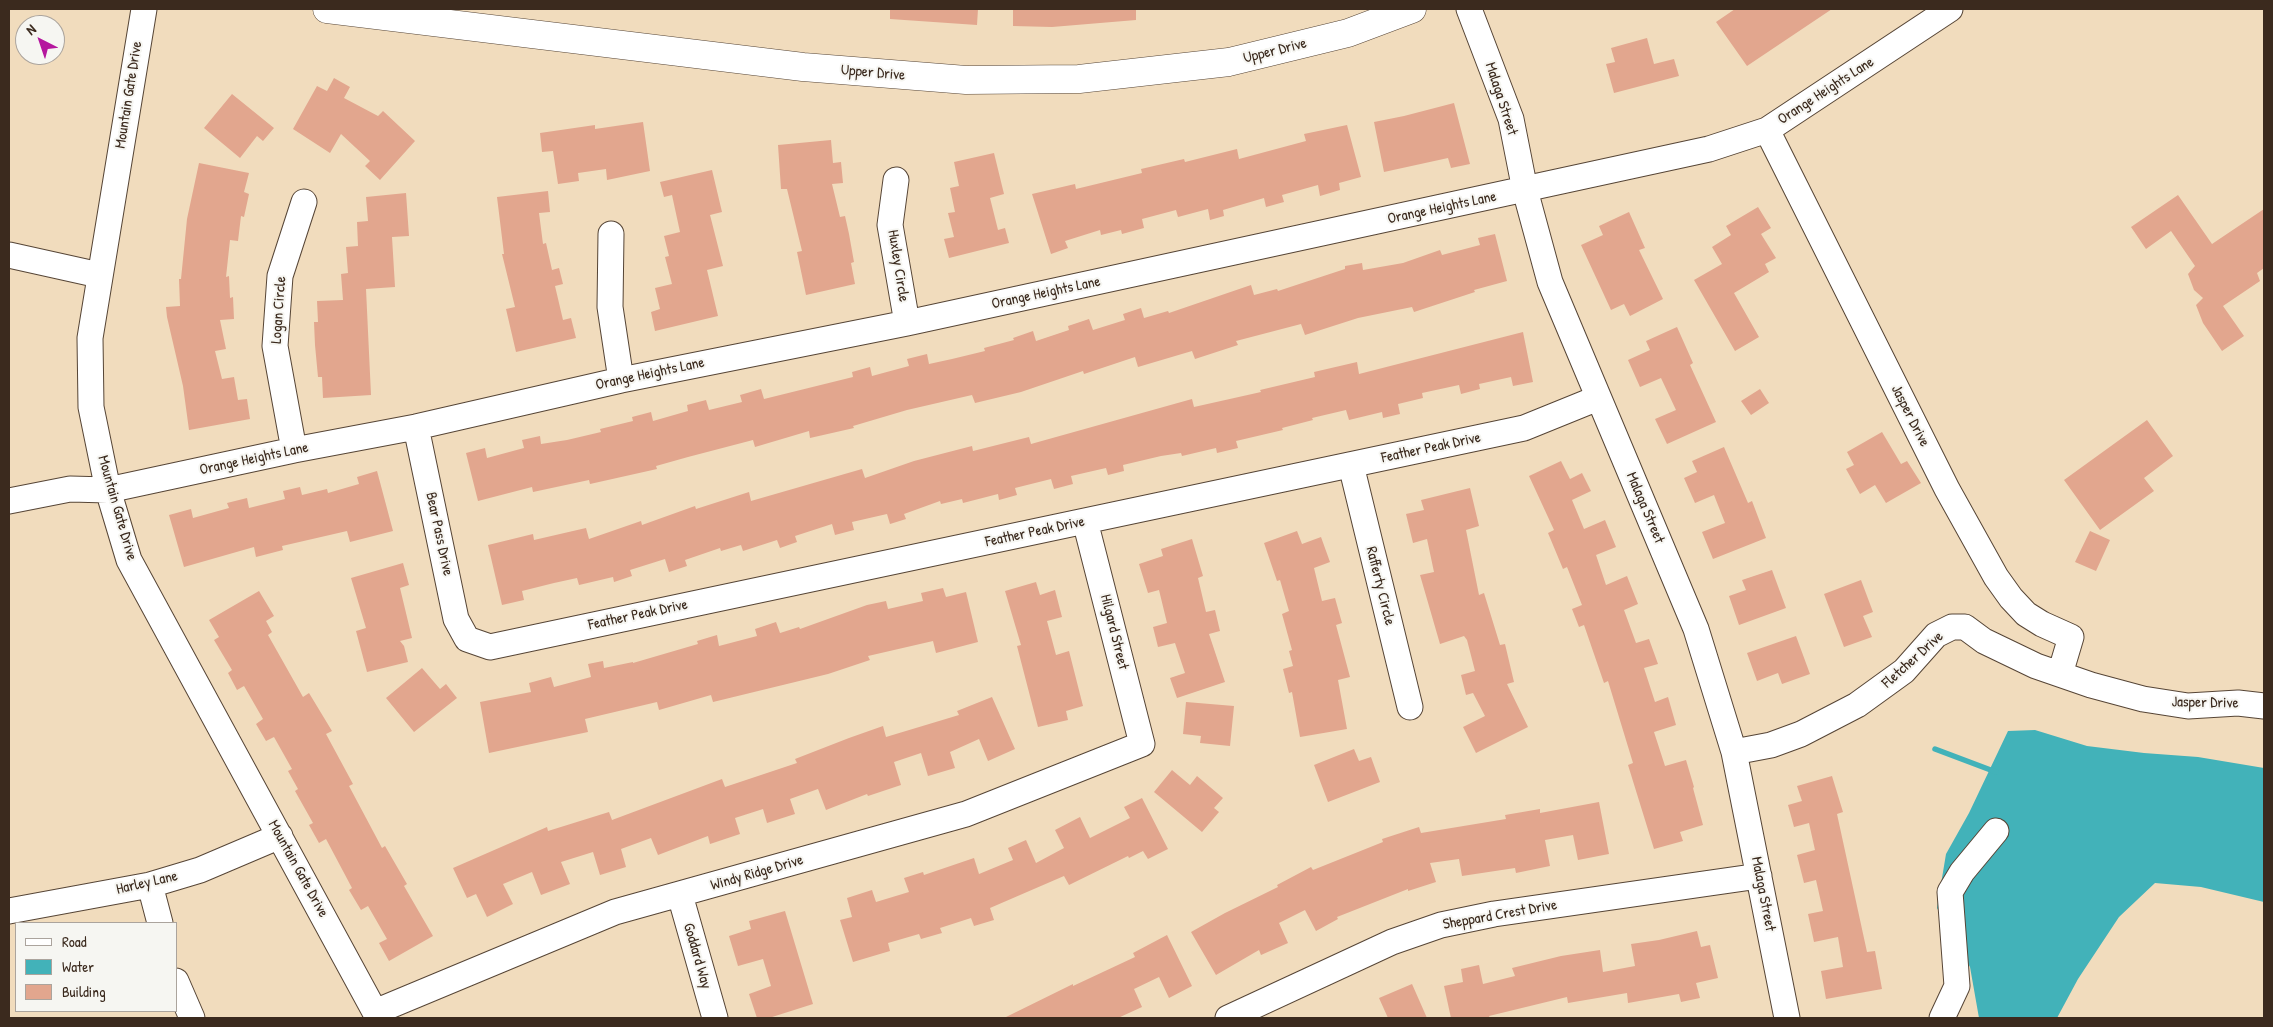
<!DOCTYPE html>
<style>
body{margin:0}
#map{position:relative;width:2273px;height:1027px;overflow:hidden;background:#f1dcbd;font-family:"Patrick Hand",sans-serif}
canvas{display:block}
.frame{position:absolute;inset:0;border:10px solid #3b2a1e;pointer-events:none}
.legend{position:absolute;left:15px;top:922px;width:162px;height:90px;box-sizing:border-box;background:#f6f6f2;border:1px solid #aba49d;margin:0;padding:6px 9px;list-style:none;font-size:15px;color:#3b2a1e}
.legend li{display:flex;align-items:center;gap:10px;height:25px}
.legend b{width:25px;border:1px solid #aba49d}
.north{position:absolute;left:15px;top:15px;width:50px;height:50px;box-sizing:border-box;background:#f6f6f2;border:1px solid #aba49d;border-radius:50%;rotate:319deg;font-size:14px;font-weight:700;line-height:20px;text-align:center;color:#3b2a1e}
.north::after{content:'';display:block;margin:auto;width:18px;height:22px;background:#b5179e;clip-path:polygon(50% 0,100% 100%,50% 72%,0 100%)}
</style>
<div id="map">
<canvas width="2273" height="1027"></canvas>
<div class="frame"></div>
<ul class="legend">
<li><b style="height:6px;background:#fff"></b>Road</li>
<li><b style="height:14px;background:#42b2b9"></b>Water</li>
<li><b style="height:14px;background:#e2a68e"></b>Building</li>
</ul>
<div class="north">N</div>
</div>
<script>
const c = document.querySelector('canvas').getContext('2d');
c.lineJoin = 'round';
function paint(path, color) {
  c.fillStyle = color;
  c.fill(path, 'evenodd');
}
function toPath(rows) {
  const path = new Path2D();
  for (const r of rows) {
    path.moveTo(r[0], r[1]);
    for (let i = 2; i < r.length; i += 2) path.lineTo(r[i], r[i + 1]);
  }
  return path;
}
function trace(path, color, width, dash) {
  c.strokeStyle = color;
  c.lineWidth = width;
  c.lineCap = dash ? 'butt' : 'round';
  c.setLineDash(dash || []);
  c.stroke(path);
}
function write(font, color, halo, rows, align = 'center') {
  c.font = font + ' "Patrick Hand",sans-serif';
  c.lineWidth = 4;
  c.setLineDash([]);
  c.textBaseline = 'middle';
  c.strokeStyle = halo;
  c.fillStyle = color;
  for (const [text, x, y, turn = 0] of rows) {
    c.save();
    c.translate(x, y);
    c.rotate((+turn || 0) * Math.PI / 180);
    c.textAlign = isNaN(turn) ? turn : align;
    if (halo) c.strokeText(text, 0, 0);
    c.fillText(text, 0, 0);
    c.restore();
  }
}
const water = toPath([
 [2035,730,2087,746,2144,753,2198,757,2264,768,2264,902,2201,887,2155,883,2119,917,2078,979,2057,1018,1979,1018,1970,967,1937,908,1946,854,1969,813,2008,731]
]);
const stream = toPath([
 [1935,749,1996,772]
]);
const building = toPath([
 [890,9,978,9,977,25,890,19],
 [1013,9,1136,9,1136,20,1052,27,1013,26],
 [1735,9,1832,9,1747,66,1716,22],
 [1647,38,1654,64,1674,59,1679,76,1614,93,1606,64,1615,62,1611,48],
 [334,78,350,87,344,98,378,116,383,111,415,141,380,180,365,166,370,161,341,134,330,153,293,129,317,86,327,91],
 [232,94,274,128,263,141,257,136,240,158,204,128],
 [1454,103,1470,164,1451,168,1448,158,1384,172,1374,122,1404,116],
 [643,122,650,171,607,180,606,169,578,173,579,181,558,184,553,151,542,152,540,133,595,125,595,129],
 [1347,125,1361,177,1339,183,1340,190,1320,196,1318,185,1282,195,1284,202,1266,207,1264,198,1223,210,1224,216,1210,220,1208,209,1178,217,1176,210,1142,219,1144,228,1122,234,1121,230,1101,235,1100,230,1065,241,1068,248,1051,254,1032,194,1075,184,1076,189,1142,173,1141,169,1184,159,1185,162,1237,149,1239,159,1306,141,1304,134],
 [831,140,833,163,841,162,843,183,832,184,840,217,845,216,849,234,854,262,851,263,855,284,806,295,797,252,802,251,787,189,781,189,778,145],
 [994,153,1004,194,990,198,998,230,1005,228,1009,243,949,258,944,239,954,237,948,213,955,212,950,188,959,186,954,162],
 [199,163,249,173,244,192,249,194,244,217,241,216,238,241,230,240,226,277,229,276,230,298,233,297,234,319,220,320,226,349,215,351,222,379,234,377,238,400,247,399,250,419,189,430,183,386,167,317,166,307,180,306,179,279,181,279,187,219],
 [712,170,722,212,710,215,723,266,707,270,718,316,655,331,651,312,660,309,655,288,672,284,665,257,669,256,664,236,680,232,672,195,664,197,660,182],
 [548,191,550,212,539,213,543,244,546,243,552,270,559,268,563,284,555,286,563,320,571,318,576,338,516,352,506,309,515,307,502,254,504,254,497,197],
 [406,193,409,236,392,237,395,287,366,289,371,395,323,398,322,377,318,377,315,345,314,322,318,322,317,301,343,300,341,274,348,273,346,247,358,246,357,222,368,221,366,197],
 [2178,195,2212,244,2264,209,2264,268,2257,273,2260,281,2223,306,2244,336,2222,351,2203,323,2196,305,2203,298,2194,290,2188,274,2195,266,2171,231,2146,249,2131,227],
 [1758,207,1771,228,1761,234,1776,258,1765,264,1769,272,1734,293,1759,337,1735,351,1694,280,1722,264,1712,247,1731,235,1726,226],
 [1629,212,1645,248,1639,250,1663,299,1630,316,1624,304,1611,310,1581,245,1603,235,1599,226],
 [1495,234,1507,281,1474,290,1475,292,1414,312,1412,307,1358,318,1305,335,1301,324,1236,341,1238,345,1195,359,1192,351,1138,367,1135,357,1084,374,1083,371,1021,392,975,403,972,395,907,410,853,426,854,428,810,438,809,431,755,447,753,440,688,457,656,466,657,469,590,484,589,480,533,492,532,487,478,501,466,453,485,448,487,458,524,448,522,440,540,436,541,444,567,440,601,432,600,429,633,421,632,417,651,412,653,421,688,411,687,405,706,400,709,410,742,402,740,395,761,389,764,399,853,377,852,372,870,367,872,376,909,366,907,359,927,354,929,364,952,359,985,351,984,348,1014,340,1013,338,1033,331,1036,341,1069,330,1068,326,1089,319,1093,330,1125,320,1123,314,1141,308,1144,318,1168,311,1169,313,1251,285,1254,295,1277,289,1278,291,1345,269,1345,266,1362,263,1363,270,1403,263,1440,250,1442,255,1480,245,1478,238],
 [1677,327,1693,363,1690,365,1716,422,1667,444,1655,419,1676,410,1661,378,1640,387,1628,360,1650,350,1646,341],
 [1523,332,1533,382,1513,386,1511,377,1479,384,1480,389,1461,394,1459,385,1422,393,1423,398,1398,404,1400,414,1383,418,1382,412,1349,420,1346,410,1312,418,1313,420,1282,428,1283,430,1236,441,1238,448,1217,453,1216,448,1182,456,1181,453,1161,456,1123,465,1124,471,1108,475,1106,468,1071,476,1073,484,1054,489,1051,479,1015,488,1017,495,999,500,998,494,963,503,962,499,941,504,940,501,904,514,906,519,890,524,887,514,852,522,854,530,835,535,832,524,795,536,797,542,780,548,777,540,743,551,741,545,721,551,720,548,685,560,687,566,669,572,665,559,630,570,632,576,614,582,613,577,579,585,577,578,554,583,522,591,524,600,502,605,488,545,533,534,534,540,586,528,589,539,641,521,642,525,695,506,696,509,749,492,751,501,862,469,865,478,914,461,972,446,973,451,1029,437,1031,444,1192,399,1194,407,1261,392,1260,390,1315,377,1314,372,1357,362,1359,374],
 [1760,389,1769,403,1751,415,1741,401],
 [2147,420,2173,456,2144,478,2154,491,2100,530,2064,480],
 [1882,432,1901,464,1907,461,1921,483,1886,503,1875,485,1860,494,1846,469,1854,465,1847,452],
 [1724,447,1748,503,1752,501,1766,538,1713,559,1702,532,1725,523,1714,495,1695,503,1684,478,1697,472,1692,461],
 [1561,461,1570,479,1582,473,1591,491,1572,500,1584,529,1605,520,1616,547,1596,555,1606,585,1627,576,1638,604,1624,610,1636,643,1649,639,1658,664,1644,668,1655,702,1668,697,1676,725,1654,732,1665,766,1686,760,1694,787,1693,788,1703,825,1680,832,1683,841,1654,849,1628,765,1633,763,1608,681,1604,683,1584,625,1579,627,1572,609,1582,605,1567,567,1563,569,1548,533,1554,530,1529,476],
 [377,471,393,531,350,542,347,531,282,546,283,550,256,557,254,547,184,567,169,515,191,509,193,518,229,508,227,503,247,498,249,508,285,499,283,491,300,487,302,495,327,489,328,493,359,484,357,477],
 [1470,488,1479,526,1466,530,1479,595,1484,593,1500,645,1505,644,1514,682,1507,684,1528,727,1476,753,1463,727,1485,716,1473,693,1466,695,1461,675,1475,671,1467,640,1464,636,1440,644,1420,575,1434,572,1427,539,1413,543,1406,514,1424,510,1421,500],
 [1297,531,1302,544,1321,537,1330,562,1314,568,1322,601,1335,598,1342,623,1336,625,1350,677,1338,680,1347,729,1300,737,1292,692,1289,693,1283,669,1293,666,1289,651,1292,650,1282,614,1289,611,1280,580,1277,581,1264,543],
 [2090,531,2110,540,2096,571,2075,562],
 [1192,539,1203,576,1198,578,1206,612,1215,610,1220,631,1209,634,1225,682,1177,698,1170,678,1185,673,1175,643,1158,647,1153,627,1167,623,1159,590,1148,593,1139,564,1163,556,1161,549],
 [403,563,409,585,400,588,412,638,400,641,404,646,408,662,367,672,356,631,366,628,351,578],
 [1772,570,1786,608,1739,625,1729,596,1746,590,1742,580],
 [1861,580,1873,612,1863,616,1872,637,1844,647,1824,594],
 [1036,582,1040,595,1055,590,1062,617,1047,621,1056,655,1069,651,1083,706,1066,711,1068,720,1038,727,1017,646,1021,645,1005,591],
 [943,588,946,597,966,592,978,642,936,653,933,641,868,656,870,660,828,674,713,702,711,695,659,710,657,702,585,719,588,732,489,753,480,702,531,692,529,683,551,677,554,687,591,677,588,664,603,661,604,668,633,662,633,663,698,644,697,641,717,635,719,646,757,636,755,629,776,622,780,633,799,627,800,629,867,605,886,601,888,609,923,601,921,593],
 [259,591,274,616,266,621,272,632,268,635,303,697,309,693,332,731,326,734,353,784,349,786,382,848,385,846,407,884,404,886,433,936,389,961,379,943,387,939,368,906,361,910,349,890,352,888,326,839,319,843,309,825,313,823,295,791,298,789,288,771,292,769,274,737,266,741,256,724,263,719,244,686,237,690,228,673,232,670,214,640,219,637,209,620],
 [1796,636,1810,674,1782,684,1778,673,1757,681,1747,653],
 [422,668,440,689,446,684,457,698,414,732,386,698],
 [992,697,1015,749,988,761,979,739,950,752,955,768,928,776,921,753,894,762,901,785,868,796,867,794,826,810,818,789,790,799,795,814,767,823,763,809,735,818,740,834,710,844,708,836,658,855,651,838,621,849,626,867,600,875,593,852,561,862,570,884,541,895,532,872,503,884,513,904,487,917,476,894,467,898,453,868,547,827,548,831,609,812,612,820,722,779,725,787,797,763,795,759,849,738,883,726,886,737,959,715,957,711],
 [1186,702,1234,706,1230,746,1200,743,1201,736,1183,734],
 [1354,749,1359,761,1371,757,1380,782,1328,802,1314,765],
 [1172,770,1190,785,1197,776,1223,798,1214,808,1219,812,1202,832,1154,792],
 [1832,776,1843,812,1837,814,1867,952,1875,951,1882,989,1826,999,1821,971,1843,967,1838,937,1814,942,1808,914,1823,911,1816,880,1804,883,1797,855,1815,850,1809,823,1794,827,1788,805,1802,801,1797,786],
 [1142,798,1168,849,1148,859,1143,851,1129,858,1128,856,1069,885,1064,876,990,908,994,920,974,926,971,918,940,928,942,933,921,939,919,934,888,943,890,951,853,962,840,920,852,917,847,898,872,890,876,902,909,892,904,878,923,872,924,875,974,858,979,874,1013,860,1008,848,1026,840,1036,863,1064,848,1055,830,1080,817,1090,838,1130,818,1124,807],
 [1599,802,1609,854,1578,860,1573,835,1545,840,1550,866,1516,873,1515,868,1462,876,1459,859,1430,863,1436,882,1408,891,1408,889,1337,917,1338,919,1316,931,1305,910,1279,923,1288,943,1261,955,1259,950,1216,975,1191,932,1225,913,1278,887,1277,885,1311,867,1313,870,1383,842,1382,839,1419,827,1421,833,1506,819,1505,815,1540,809,1540,813],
 [785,911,813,1004,769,1018,757,1018,749,994,771,986,763,959,738,966,729,936,751,929,749,921],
 [1697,931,1701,947,1710,945,1718,978,1696,983,1700,998,1681,1002,1679,994,1628,1003,1627,993,1568,1003,1567,997,1489,1016,1490,1018,1451,1018,1444,986,1463,982,1461,969,1479,965,1483,984,1515,976,1512,968,1561,956,1600,950,1603,972,1635,966,1631,944,1659,940],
 [1167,935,1192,986,1169,998,1159,977,1134,989,1142,1007,1118,1018,1004,1018,1073,984,1073,986,1135,957,1133,953],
 [1412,984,1427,1018,1388,1018,1379,998]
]);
const minor = toPath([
 [144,9,90,338,91,407,108,490,129,560,375,1012,615,912,966,814,1142,744,1085,521],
 [1469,9,1511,119,1525,190,1550,282,1696,629,1734,752,1787,1018],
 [1767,130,1947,489,1996,577,2011,598,2026,614,2042,624,2071,637,2060,674],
 [896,180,890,225,907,323],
 [611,234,610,307,621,380],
 [9,255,99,275],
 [416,427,456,619,467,639,490,647,1524,428,1598,398],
 [294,450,275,346,280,276,304,202],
 [1351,465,1410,707],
 [9,501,70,489,108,490,294,450,416,427,621,380,907,323,1709,149,1767,130,1950,9],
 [1734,752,1771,745,1801,734,1857,705,1904,671,1936,635,1952,627,1965,627,1984,641,2036,666,2091,685,2143,699,2188,706,2238,703,2264,706],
 [150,885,160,923],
 [680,895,715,1018],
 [9,911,150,885,200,870,280,836],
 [176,981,192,1018],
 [1228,1018,1392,942,1441,925,1494,914,1759,876],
 [1942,1018,1957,986,1950,892,1962,872,1996,831]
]);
const major = toPath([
 [327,9,803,67,966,80,1079,79,1229,62,1348,33,1412,9]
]);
const streetNames = [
 ["Upper Drive",1275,51,-14],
 ["Upper Drive",873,73,5],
 ["Orange Heights Lane",1826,91,-33],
 ["Mountain Gate Drive",129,95,-81],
 ["Malaga Street",1501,99,72],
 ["Orange Heights Lane",1442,208,-12],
 ["Huxley Circle",898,266,81],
 ["Orange Heights Lane",1046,293,-12],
 ["Logan Circle",279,310,-86],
 ["Orange Heights Lane",650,374,-12],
 ["Jasper Drive",1910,416,63],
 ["Feather Peak Drive",1431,448,-12],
 ["Orange Heights Lane",254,459,-12],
 ["Mountain Gate Drive",117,508,74],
 ["Malaga Street",1645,508,67],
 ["Feather Peak Drive",1035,532,-12],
 ["Bear Pass Drive",439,534,78],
 ["Rafferty Circle",1380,586,76],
 ["Feather Peak Drive",638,615,-12],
 ["Hilgard Street",1114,632,76],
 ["Fletcher Drive",1913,660,-42],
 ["Jasper Drive",2205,703,1],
 ["Mountain Gate Drive",298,869,61],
 ["Windy Ridge Drive",757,873,-16],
 ["Harley Lane",147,883,-13],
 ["Malaga Street",1763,894,79],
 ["Sheppard Crest Drive",1500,915,-10],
 ["Goddard Way",697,956,74]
];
paint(water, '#42b2b9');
trace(stream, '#42b2b9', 5.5);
paint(building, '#e2a68e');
trace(minor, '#564536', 27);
trace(major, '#564536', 29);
trace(minor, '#fff', 25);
trace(major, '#fff', 28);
write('15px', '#3b2a1e', '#f6f6f2', streetNames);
</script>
